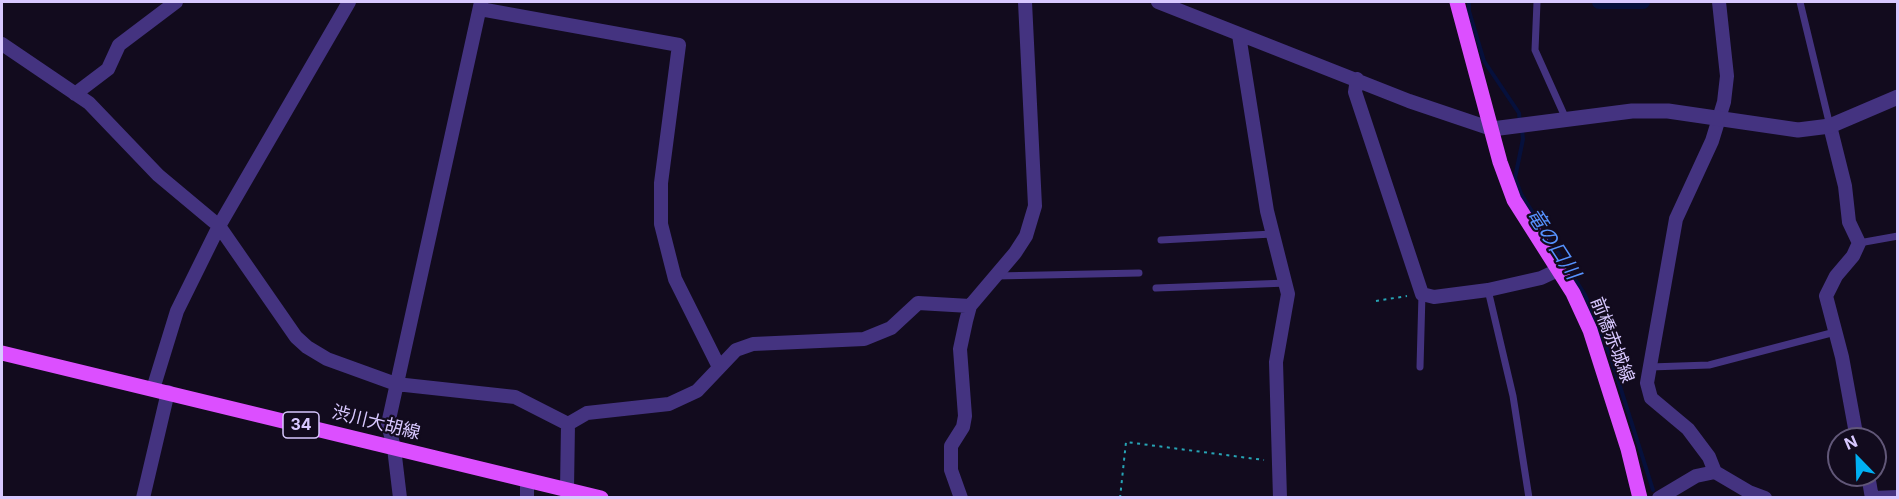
<!DOCTYPE html>
<meta charset="utf-8">
<style>
body{margin:0}
#map{position:relative;width:1899px;height:499px;overflow:hidden;background:#120b1e;font-family:Inter,sans-serif}
canvas{display:block}
.frame{position:absolute;inset:0;border:3px solid #d8c8ff;pointer-events:none}
.north{position:absolute;left:1827px;top:427px;width:60px;height:60px;box-sizing:border-box;background:#120b1e;border:2px solid #615778;border-radius:50%;rotate:337deg;font-size:16px;font-weight:700;line-height:24px;text-align:center;color:#d8c8ff}
.north::after{content:'';display:block;margin:auto;width:21px;height:27px;background:#00b0f3;clip-path:polygon(50% 0,100% 100%,50% 72%,0 100%)}
</style>
<div id="map">
<canvas width="1899" height="499"></canvas>
<div class="frame"></div>
<div class="north">N</div>
</div>
<script>
const c = document.querySelector('canvas').getContext('2d');
c.lineJoin = 'round';
function toPath(rows) {
  const path = new Path2D();
  for (const r of rows) {
    path.moveTo(r[0], r[1]);
    for (let i = 2; i < r.length; i += 2) path.lineTo(r[i], r[i + 1]);
  }
  return path;
}
function trace(path, color, width, dash) {
  c.strokeStyle = color;
  c.lineWidth = width;
  c.lineCap = dash ? 'butt' : 'round';
  c.setLineDash(dash || []);
  c.stroke(path);
}
function write(font, color, halo, rows, align = 'center') {
  c.font = font + ' Inter,"Noto Sans JP",sans-serif';
  c.lineWidth = 4.5;
  c.setLineDash([]);
  c.textBaseline = 'middle';
  c.strokeStyle = halo;
  c.fillStyle = color;
  for (const [text, x, y, turn = 0] of rows) {
    c.save();
    c.translate(x, y);
    c.rotate((+turn || 0) * Math.PI / 180);
    c.textAlign = isNaN(turn) ? turn : align;
    if (halo) c.strokeText(text, 0, 0);
    c.fillText(text, 0, 0);
    c.restore();
  }
}
const stream = toPath([
 [1469,2,1469,11,1484,61,1519,113,1520,123],
 [1522,130,1523,139,1515,178,1521,194,1585,295,1611,358,1653,490]
]);
const canal = toPath([
 [1599,2,1643,2]
]);
const path = toPath([
 [1376,301,1407,296],
 [1120,498,1126,442,1264,460]
]);
const service = toPath([
 [1537,2,1535,50,1566,119],
 [1800,2,1830,126],
 [1161,240,1272,234],
 [1859,243,1898,236],
 [996,276,1139,273],
 [1156,288,1287,283],
 [1488,290,1513,396,1529,498],
 [1420,367,1422,294],
 [1650,367,1709,365,1835,332]
]);
const minor = toPath([
 [1158,2,1409,101,1492,129],
 [480,9,679,45,661,183,661,224,675,279,719,367],
 [1239,35,1267,211,1288,294,1276,362,1280,498],
 [2,44,89,103,158,175,219,226,296,337,307,347,327,359,396,384,515,397,568,424],
 [1357,79,1355,92,1422,294,1434,297,1488,290,1541,278,1558,270],
 [75,94,108,69,119,45,176,2],
 [1830,126,1845,186,1849,222,1859,243,1853,256,1836,276,1826,296,1842,357,1857,439],
 [153,389,177,311,219,226,349,2],
 [1715,472,1709,457,1688,429,1651,398,1647,383,1676,219,1712,141,1724,102,1727,76,1719,2],
 [1868,475,1872,498],
 [527,480,527,498],
 [567,489,568,424,587,413,669,404,697,391,736,350,753,344,864,339,891,328,918,303,970,306],
 [143,498,168,392],
 [400,498,394,448,388,424,481,2],
 [961,498,951,470,951,446,963,427,965,416,960,349,966,321,970,306,1015,253,1026,236,1035,206,1025,2],
 [1659,498,1696,476,1715,472,1749,492,1765,498],
 [1873,498,1898,497]
]);
const tertiary = toPath([
 [1492,129,1632,111,1668,111,1798,130,1830,126,1898,97]
]);
const primary = toPath([
 [1457,2,1500,162,1514,200,1573,293,1590,330,1628,449,1640,498],
 [2,353,601,498]
]);
const shields = [
 [301,425,36]
];
const shieldNames = [
 ["34",301,425]
];
const streetNames = [
 ["前橋赤城線",1612,340,69],
 ["渋川大胡線",376,423,14]
];
const waterNames = [
 ["竜の口川",1553,244,57]
];
trace(stream, '#06103c', 4);
trace(canal, '#06103c', 14);
trace(path, '#27a4b5', 2, [3, 4.5]);
trace(service, '#443380', 7);
trace(minor, '#443380', 14);
trace(tertiary, '#443380', 15);
trace(primary, '#dc4fff', 15);
for (const [x, y, w] of shields) {
  const box = new Path2D();
  box.roundRect(x - w / 2, y - 13, w, 26, 4.5);
  c.fillStyle = '#120b1e';
  c.fill(box);
  trace(box, '#d8c8ff', 1.5);
}
write('bold 16px', '#d8c8ff', null, shieldNames);
write('18px', '#d8c8ff', '#120b1e', streetNames);
write('italic 20px', '#5693ff', '#120b1e', waterNames);
</script>
